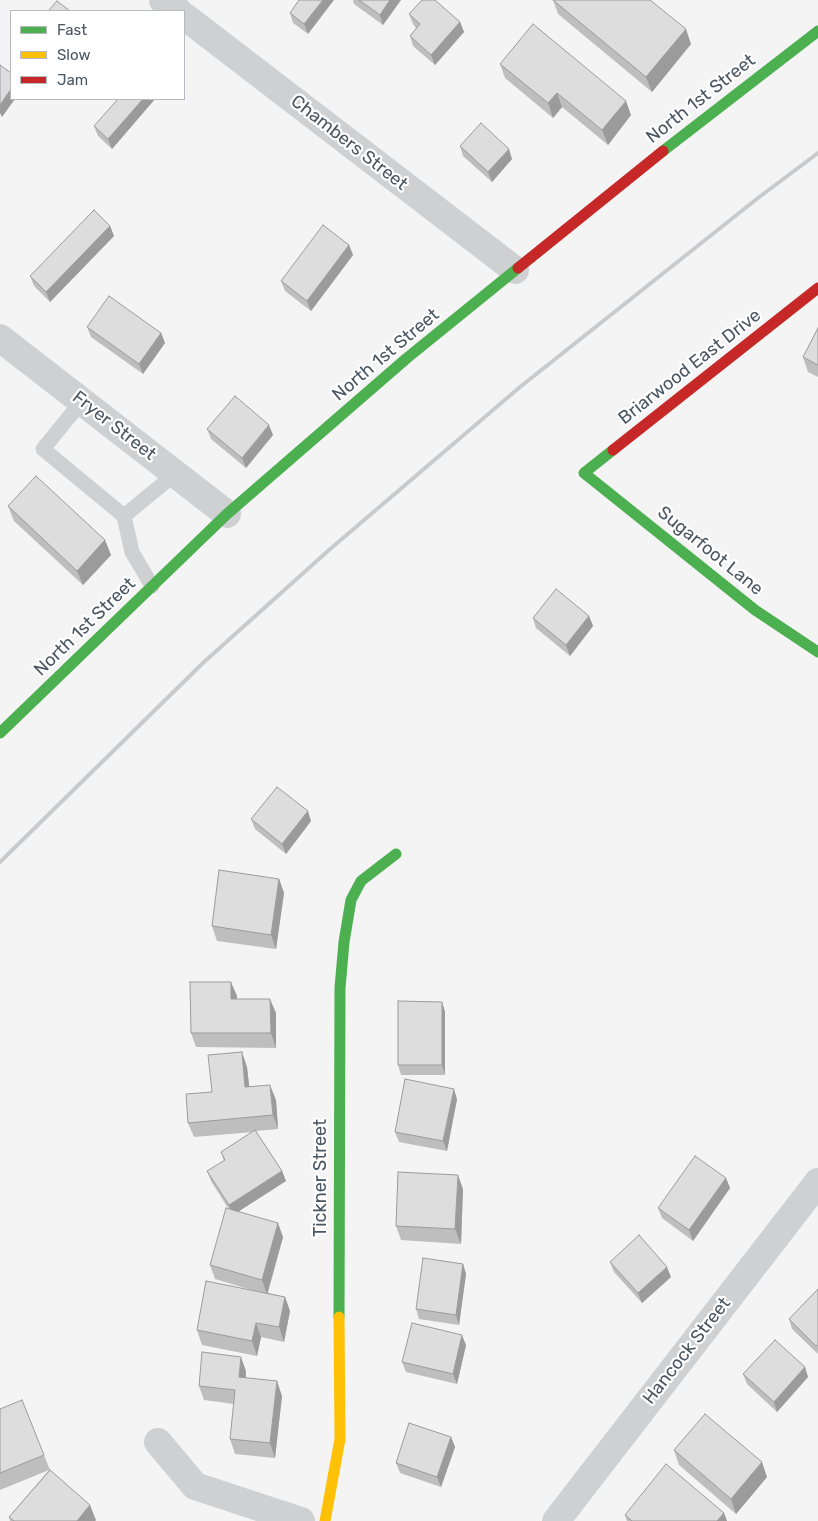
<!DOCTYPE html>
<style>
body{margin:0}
#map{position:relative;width:818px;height:1521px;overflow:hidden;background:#f4f4f4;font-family:Rubik,sans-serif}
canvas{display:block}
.legend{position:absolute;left:10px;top:10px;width:175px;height:90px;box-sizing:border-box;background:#fff;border:1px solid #b7bbc0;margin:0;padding:6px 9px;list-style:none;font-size:15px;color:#4a5661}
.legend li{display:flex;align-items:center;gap:10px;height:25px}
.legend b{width:25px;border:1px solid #b7bbc0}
</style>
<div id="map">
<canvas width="818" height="1521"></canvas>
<ul class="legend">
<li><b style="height:6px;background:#4caf50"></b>Fast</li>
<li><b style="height:6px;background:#ffc107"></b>Slow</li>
<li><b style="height:6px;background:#c62828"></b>Jam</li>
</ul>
</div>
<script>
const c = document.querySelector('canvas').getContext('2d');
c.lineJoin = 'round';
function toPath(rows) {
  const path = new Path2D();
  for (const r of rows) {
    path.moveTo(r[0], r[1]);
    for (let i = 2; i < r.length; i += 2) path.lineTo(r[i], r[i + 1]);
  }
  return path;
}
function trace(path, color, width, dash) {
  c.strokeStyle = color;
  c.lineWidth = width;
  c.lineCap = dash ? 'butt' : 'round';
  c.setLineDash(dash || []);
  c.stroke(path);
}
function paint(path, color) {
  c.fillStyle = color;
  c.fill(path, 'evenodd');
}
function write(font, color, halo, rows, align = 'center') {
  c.font = font + ' Rubik,sans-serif';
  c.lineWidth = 4.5;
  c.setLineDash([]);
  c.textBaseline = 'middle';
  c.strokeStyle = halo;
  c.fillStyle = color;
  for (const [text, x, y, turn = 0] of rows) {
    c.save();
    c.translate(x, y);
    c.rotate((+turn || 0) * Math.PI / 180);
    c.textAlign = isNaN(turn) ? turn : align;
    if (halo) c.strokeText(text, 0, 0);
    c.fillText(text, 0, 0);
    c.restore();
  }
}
const lane = toPath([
 [82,401,43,449,124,516,132,552,152,586],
 [124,516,175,474]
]);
const street = toPath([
 [163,0,178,11],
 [184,16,515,270],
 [0,338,227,514],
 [158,1442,195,1486,301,1521],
 [556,1521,818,1182]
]);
const fast = toPath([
 [663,151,818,31],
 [613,450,584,473,755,610,818,652],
 [0,733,227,514,407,358,518,268],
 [339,1317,340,988,344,942,351,900,361,881,396,854]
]);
const slow = toPath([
 [325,1521,340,1439,339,1317]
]);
const jam = toPath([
 [518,268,663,151],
 [613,450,818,288]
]);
const rail = toPath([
 [0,862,204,662,329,550,520,387,758,198,818,153]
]);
const wall = toPath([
 [299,0,308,34,293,23,290,13],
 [353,0,401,0,383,25,354,4],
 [553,0,691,44,652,92,558,14],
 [409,14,460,22,464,32,435,65,413,46,410,36,416,28,413,24],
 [500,64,631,115,608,145,562,107,553,118,505,78],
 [118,99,155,99,112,149,98,136,94,126],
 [460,146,512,159,492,182,463,156],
 [110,226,114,236,50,302,34,286,30,276],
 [349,245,353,255,311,311,285,291,281,281],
 [87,327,161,333,165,343,143,374,91,337],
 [818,328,818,377,808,372,803,357],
 [207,429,273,435,246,468,211,439],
 [8,506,105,540,111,555,83,585,14,521],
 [589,616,593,626,570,656,536,628,533,618],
 [251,819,311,821,286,854,255,829],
 [279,879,284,893,276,949,217,941,212,926],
 [237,996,237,999,276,1013,276,1048,196,1047,191,1033],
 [442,1002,445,1012,445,1075,401,1075,398,1065],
 [247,1067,249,1087,276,1100,278,1129,256,1131,282,1171,286,1181,239,1211,283,1237,268,1293,285,1297,290,1311,284,1342,261,1337,257,1356,202,1345,197,1330,255,1291,215,1279,210,1265,228,1208,211,1181,207,1171,224,1161,221,1152,253,1132,194,1137,188,1123,212,1092],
 [457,1099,447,1151,399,1142,395,1132],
 [726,1178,730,1188,693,1241,662,1218,658,1208],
 [463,1189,461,1244,401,1240,396,1226],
 [610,1262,671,1277,642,1303,614,1272],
 [463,1264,466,1274,459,1325,419,1319,416,1309],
 [818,1289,818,1354,792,1329,789,1319],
 [466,1345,457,1384,406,1372,402,1362],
 [805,1367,808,1377,777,1412,747,1384,743,1374],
 [246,1371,246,1378,282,1396,275,1458,235,1454,230,1439,234,1404,204,1400,199,1386],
 [0,1409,44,1455,50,1470,96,1520,95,1521,10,1521,9,1517,49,1470,0,1490],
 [451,1437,455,1447,441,1487,400,1473,396,1463],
 [674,1450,767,1477,736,1514,679,1465],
 [724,1513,727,1521,627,1521,625,1515]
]);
const shadedWall = toPath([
 [323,0,334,0,308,34,304,24],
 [390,0,401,0,383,25,380,15],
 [460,22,464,32,435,65,431,55],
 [686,29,691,44,652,92,646,77],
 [11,89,11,99,15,99,2,117,0,113,0,105],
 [557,93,562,107,553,118,548,103],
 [143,99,155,99,112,149,108,139],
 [626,101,631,115,608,145,602,130],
 [509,149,512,159,492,182,488,172],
 [110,226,114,236,50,302,46,292],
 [349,245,353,255,311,311,307,301],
 [161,333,165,343,143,374,139,364],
 [269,425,273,435,246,468,242,458],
 [105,540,111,555,83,585,77,571],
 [589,616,593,626,570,656,566,645],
 [308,811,311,821,286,854,282,844],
 [279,879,284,893,276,949,271,935],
 [231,982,237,996,237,1013,231,999],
 [270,999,276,1013,276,1048,271,1033],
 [442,1002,445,1012,445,1075,442,1065],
 [242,1052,247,1067,251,1102,245,1087],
 [270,1085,276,1100,278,1129,273,1115],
 [454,1089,457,1099,447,1151,443,1141],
 [282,1171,286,1181,233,1215,229,1205],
 [458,1175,463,1189,461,1244,455,1229],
 [726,1178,730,1188,693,1241,689,1230],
 [278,1223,283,1237,267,1294,262,1280],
 [463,1264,466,1274,459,1325,456,1315],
 [667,1267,671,1277,642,1303,638,1293],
 [285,1297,290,1311,284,1342,279,1327],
 [256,1323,261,1337,257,1356,252,1341],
 [462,1335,466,1345,457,1384,453,1374],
 [241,1357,246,1371,244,1392,239,1377],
 [805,1367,808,1377,777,1412,774,1402],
 [277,1381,282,1396,275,1458,270,1443],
 [451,1437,455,1447,441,1487,437,1477],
 [762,1462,767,1477,736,1514,731,1499],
 [90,1505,96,1520,95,1521,77,1521],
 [724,1513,727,1521,717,1521]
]);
const building = toPath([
 [299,0,323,0,304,24,290,13,299,0],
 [359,0,390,0,380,15,359,0],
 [422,0,435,0,460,22,431,55,410,36,420,24,409,14,422,0],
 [553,0,650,0,686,29,646,77,553,0],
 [57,1,70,11,48,11,57,1],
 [533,24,626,101,602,130,557,93,548,103,500,64,533,24],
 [0,65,11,73,11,89,0,105,0,65],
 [118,99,143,99,108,139,94,126,118,99],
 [481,123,509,149,488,172,460,146,481,123],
 [94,210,110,226,46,292,30,276,94,210],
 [323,225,349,245,307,301,281,281,323,225],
 [109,296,161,333,139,364,87,327,109,296],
 [818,328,818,365,803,357,818,328],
 [235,396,269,425,242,458,207,429,235,396],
 [36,476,105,540,77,571,8,506,36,476],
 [556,589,589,616,566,645,533,618,556,589],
 [277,787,308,811,282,844,251,819,277,787],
 [219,870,279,879,271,935,212,926,219,870],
 [190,982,231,982,231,999,270,999,271,1033,191,1033,190,982],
 [398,1001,442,1002,442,1065,398,1065,398,1001],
 [242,1052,245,1087,270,1085,273,1115,188,1123,186,1094,212,1092,208,1055,242,1052],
 [405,1079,454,1089,443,1141,395,1132,405,1079],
 [255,1130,282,1171,229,1205,207,1171,225,1160,221,1152,255,1130],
 [695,1156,726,1178,689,1230,658,1208,695,1156],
 [398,1172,458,1175,455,1229,396,1226,398,1172],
 [226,1208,278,1223,262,1280,210,1265,226,1208],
 [639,1235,667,1267,638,1293,610,1262,639,1235],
 [423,1258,463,1264,456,1315,416,1309,423,1258],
 [206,1281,285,1297,279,1327,256,1323,252,1341,197,1330,206,1281],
 [818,1289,818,1345,816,1346,789,1319,818,1289],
 [412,1323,462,1335,453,1374,402,1362,412,1323],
 [775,1340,805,1367,774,1402,743,1374,775,1340],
 [202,1352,241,1357,239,1377,277,1381,270,1443,230,1439,235,1390,199,1386,202,1352],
 [22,1400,44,1455,0,1473,0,1409,22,1400],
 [705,1414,762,1462,731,1499,674,1450,705,1414],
 [409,1423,451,1437,437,1477,396,1463,409,1423],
 [666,1464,724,1513,717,1521,632,1521,625,1515,666,1464],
 [50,1470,90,1505,77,1521,14,1521,9,1517,50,1470]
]);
const streetNames = [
 ["North 1st Street",701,99,-38],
 ["Chambers Street",349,143,38],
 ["North 1st Street",386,355,-40],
 ["Briarwood East Drive",690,367,-38],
 ["Fryer Street",114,426,38],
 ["Sugarfoot Lane",710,551,39],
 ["North 1st Street",85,627,-44],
 ["Tickner Street",321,1178,-90],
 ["Hancock Street",687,1351,-52]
];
trace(lane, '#ced0d2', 15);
trace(street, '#ced0d2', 28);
trace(fast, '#4caf50', 11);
trace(slow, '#ffc107', 11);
trace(jam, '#c62828', 11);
trace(rail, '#c9cacc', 4);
paint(wall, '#bebebf');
paint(shadedWall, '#9b9b9b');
paint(building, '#ddddde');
trace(building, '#9b9b9b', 1);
write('18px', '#4a5661', '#fff', streetNames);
</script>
